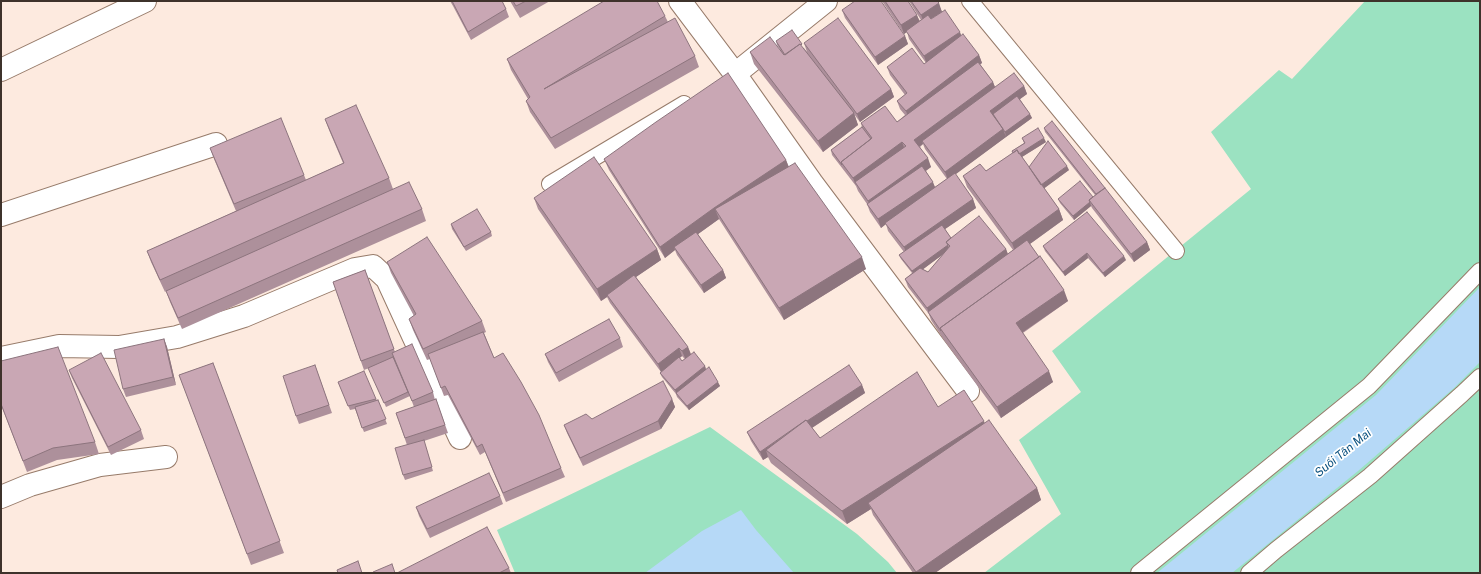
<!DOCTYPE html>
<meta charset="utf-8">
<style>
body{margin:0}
#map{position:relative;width:1481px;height:574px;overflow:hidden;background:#fdeadf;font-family:"Public Sans",sans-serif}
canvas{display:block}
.frame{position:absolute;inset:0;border:2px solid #3e322b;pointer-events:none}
</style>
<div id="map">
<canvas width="1481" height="574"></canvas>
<div class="frame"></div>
</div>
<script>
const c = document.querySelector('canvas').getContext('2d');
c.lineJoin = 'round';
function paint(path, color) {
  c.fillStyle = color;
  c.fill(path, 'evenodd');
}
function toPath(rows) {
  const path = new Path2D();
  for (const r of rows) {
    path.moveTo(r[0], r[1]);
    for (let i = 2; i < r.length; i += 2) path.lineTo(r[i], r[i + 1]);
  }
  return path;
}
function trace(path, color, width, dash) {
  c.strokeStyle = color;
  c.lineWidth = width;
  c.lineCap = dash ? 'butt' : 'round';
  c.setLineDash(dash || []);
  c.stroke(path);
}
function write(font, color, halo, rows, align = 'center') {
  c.font = font + ' "Public Sans",sans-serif';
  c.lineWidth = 3.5;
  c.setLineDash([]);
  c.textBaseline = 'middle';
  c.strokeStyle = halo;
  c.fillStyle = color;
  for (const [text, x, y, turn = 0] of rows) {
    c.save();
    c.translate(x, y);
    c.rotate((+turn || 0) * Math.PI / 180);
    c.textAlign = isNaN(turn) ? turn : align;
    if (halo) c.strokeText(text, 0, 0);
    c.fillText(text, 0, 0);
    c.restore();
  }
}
const green = toPath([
 [1365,1,1480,1,1480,573,984,573,1061,514,1019,440,1081,392,1052,351,1251,189,1211,132,1279,70,1292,79],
 [710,427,857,534,888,562,897,573,515,573,497,530]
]);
const water = toPath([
 [1480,287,1480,362,1454,388,1358,471,1232,573,1157,573,1376,395],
 [741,510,756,530,794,573,645,573,702,531]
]);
const service = toPath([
 [970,1,1176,251],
 [550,184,684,104],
 [1139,573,1369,386,1480,271],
 [1249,573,1276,550,1370,476,1462,394,1480,377]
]);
const minor = toPath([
 [680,1,735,74,812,183,968,391],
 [1,70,145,1],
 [735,74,826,1],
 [1,215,216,144],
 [1,358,59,346,119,347,177,337,244,316,355,269,373,266,387,279,460,438],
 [1,497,30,485,100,465,166,457]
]);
const wall = toPath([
 [450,1,502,1,506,9,509,17,471,40,453,6],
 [510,1,550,1,520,18],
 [882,1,908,1,920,21,921,20,909,1,937,1,942,12,931,19,961,36,979,55,982,63,980,64,993,82,995,87,1024,86,1027,94,1020,99,1032,118,955,174,973,199,976,208,945,229,951,238,1006,249,1008,254,1013,250,967,187,963,176,986,171,1013,153,1012,151,1024,143,1022,138,1046,142,1022,157,1029,167,1069,170,1044,188,1059,209,1063,220,1030,244,1068,301,1023,333,1053,382,1001,418,944,340,931,320,929,314,908,287,905,279,912,273,901,259,899,255,904,252,888,231,886,224,881,228,870,212,867,204,858,191,856,186,832,155,831,150,862,127,861,123,897,122,905,115,900,109,897,101,905,95,890,75,887,67,924,64,926,63,909,39,907,32,904,34],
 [923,144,925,149,947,179,935,187,926,171,931,167,920,147],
 [943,254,928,272,923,269],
 [842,10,905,36,908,44,878,65,845,18],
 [665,16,668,22,695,56,699,67,555,149,530,112,526,101,528,99,511,70,507,59],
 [776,41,804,48,832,85,807,52,804,43,891,89,894,97,860,122,854,114,858,125,823,152,754,64,750,52,781,51,777,45],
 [325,119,389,178,393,189,422,209,426,221,182,329,170,302,166,291,165,292,151,262,147,251,236,211,214,159,210,148,304,175,306,180,343,163,329,130],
 [1044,128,1147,242,1150,250,1134,262,1092,208,1091,206,1074,220,1060,203,1058,199,1093,197,1095,195,1045,132],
 [604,159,786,160,789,167,866,269,784,320,719,219,698,234,723,270,726,278,704,293,677,255,675,250,665,258,609,170],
 [534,198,657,249,661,260,636,277,688,347,691,354,705,366,706,369,720,386,689,410,677,397,676,394,662,377,660,373,661,372,610,303,607,297,601,301,538,209],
 [682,356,685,359,682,361,680,358],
 [451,224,491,232,492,236,466,251,452,229],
 [1043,246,1126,260,1105,277,1088,258,1065,276,1045,251],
 [387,262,482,321,486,332,484,333,494,358,561,468,565,477,506,502,485,452,480,455,448,395,444,396,430,359,427,360,413,330,409,319,414,316,391,273],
 [365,270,395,352,433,392,435,400,436,399,448,433,424,441,433,471,405,480,403,475,407,445,396,413,414,407,410,396,386,407,369,368,364,370,333,282],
 [620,338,623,347,559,382,548,362,545,354],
 [164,339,167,347,176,385,126,397,123,389],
 [213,363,284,553,251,565,179,375],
 [315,365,332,413,299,424,296,416],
 [69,370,141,430,144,439,111,455,72,378],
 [338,382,376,399,377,400,378,400,387,424,364,432,355,409,350,410],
 [862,385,865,393,812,428,820,438,938,407,984,423,1037,488,1041,500,935,573,913,573,873,515,871,509,847,524,771,463,768,457,763,460,751,441,747,432],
 [672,399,675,407,661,429,583,466,567,433,564,425,592,419],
 [1,405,95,442,99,454,57,460,27,472],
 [500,496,503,504,430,538,419,516,416,507],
 [509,568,511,573,397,573]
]);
const shadedWall = toPath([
 [939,3,942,12,924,23,921,15],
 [917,15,920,23,904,34,901,25],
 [960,32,963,40,927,65,924,56],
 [905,36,908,44,878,65,875,57],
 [979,55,982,63,909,120,906,111],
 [993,82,996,90,922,141,923,144,917,148,914,140],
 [1024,86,1027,94,994,118,990,111],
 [891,89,894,97,860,122,857,114],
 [854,113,858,125,823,152,818,141],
 [1030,114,1032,118,1006,137,1005,132],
 [1003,129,1006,137,948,180,945,172],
 [1044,138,1046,142,1017,160,1015,156],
 [902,142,905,150,855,182,856,186,853,178],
 [928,158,931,167,871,209,868,201],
 [786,160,790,171,715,209,719,219,676,250,674,247,675,250,665,258,660,247,714,208],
 [1067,166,1069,170,1042,190,1040,186],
 [933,182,936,190,885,223,886,224,881,228,878,219],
 [973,199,976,208,907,255,904,247],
 [1090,202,1091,206,1074,220,1073,216],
 [1059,209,1063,220,1016,254,1012,243],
 [1147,242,1150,250,1134,262,1131,254],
 [948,245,949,250,914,276,912,271],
 [657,249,661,260,608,296,607,295,607,297,601,301,597,289],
 [1006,249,1009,258,930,316,927,308],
 [1087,253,1088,258,1065,276,1063,272],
 [1124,256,1126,260,1105,277,1103,273],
 [862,257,866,269,784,320,779,308],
 [723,270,726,278,704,293,701,285],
 [1064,290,1068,301,1020,334,1016,323],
 [164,339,167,347,176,385,173,377],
 [688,347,691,355,686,360,682,351],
 [679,348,682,356,661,372,658,364],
 [705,366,706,370,677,395,675,390],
 [1049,371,1053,382,1001,418,997,407],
 [718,382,720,386,689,410,687,406],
 [862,385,865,393,772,454,766,450,768,457,763,460,760,452],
 [672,399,675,407,661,429,658,421],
 [984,421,989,435,868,503,871,509,847,524,842,511],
 [1037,488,1041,500,935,573,917,573,916,572]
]);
const building = toPath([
 [452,1,502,1,506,9,468,32,452,1],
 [513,1,526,1,516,6,513,1],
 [604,1,657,1,665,16,544,89,675,18,695,56,551,138,526,101,530,97,507,59,604,1],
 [855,1,881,1,905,36,875,57,842,10,855,1],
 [885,1,908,1,917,15,901,25,885,1],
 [911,1,937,1,939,3,921,15,911,1],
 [945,10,960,32,924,56,906,31,928,15,931,19,945,10],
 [838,18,891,89,857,114,804,43,838,18],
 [792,30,802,44,801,45,800,44,785,55,776,41,792,30],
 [963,34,979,55,906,111,897,101,907,93,887,67,912,48,924,64,963,34],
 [770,37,784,55,800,44,854,113,818,141,750,52,770,37],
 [978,62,993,82,914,140,928,158,868,201,855,182,906,146,902,142,853,178,841,162,872,138,861,123,885,106,897,122,978,62],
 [728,73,786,160,714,208,660,247,604,159,656,122,728,73],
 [1014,73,1024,86,990,111,1003,129,945,172,922,141,1014,73],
 [1017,96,1030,114,1005,132,993,114,1017,96],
 [356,105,389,178,160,280,147,251,344,163,325,119,356,105],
 [281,118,304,175,234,204,210,148,281,118],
 [1052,121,1105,188,1096,194,1044,128,1052,121],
 [862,127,871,139,841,162,842,165,831,150,862,127],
 [1038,128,1044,138,1019,154,1017,150,1013,153,1012,151,1025,143,1022,138,1038,128],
 [1048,141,1067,166,1041,185,1029,167,1048,141],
 [1017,150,1059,209,1012,243,963,176,980,164,986,171,1017,150],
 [594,157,657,249,597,289,534,198,594,157],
 [795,163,862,257,779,308,715,209,795,163],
 [922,166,933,182,878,219,867,204,922,166],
 [955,173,973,199,904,247,885,223,955,173],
 [1080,181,1093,197,1089,200,1090,202,1073,216,1058,199,1080,181],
 [409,182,422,209,178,318,166,291,409,182],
 [1105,188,1147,242,1131,254,1089,200,1105,188],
 [477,209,491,232,464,247,451,224,477,209],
 [1087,212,1124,256,1103,273,1087,253,1063,272,1043,246,1087,212],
 [979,216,1006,249,927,308,905,279,920,268,928,272,950,246,946,242,979,216],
 [942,225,951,238,946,242,948,245,912,271,899,255,942,225],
 [696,232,723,270,701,285,674,247,696,232],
 [427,237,482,321,423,349,409,319,416,314,387,262,427,237],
 [1027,240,1039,257,940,328,941,331,928,312,1027,240],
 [1040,256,1064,290,1016,323,1049,371,997,407,940,328,1040,256],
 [365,270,394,349,361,361,333,282,365,270],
 [634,275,688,347,682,351,679,348,658,364,607,295,634,275],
 [609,319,620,338,556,373,545,354,609,319],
 [483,332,494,358,503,353,521,382,539,415,561,468,503,493,482,444,477,447,445,386,441,388,428,354,483,332],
 [164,339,173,377,123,389,114,350,164,339],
 [412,344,433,392,412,401,392,353,412,344],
 [58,347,95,442,53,448,23,461,1,404,1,361,58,347],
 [694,352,705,366,675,390,660,373,679,357,682,361,694,352],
 [101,353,141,430,108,447,69,370,101,353],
 [393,357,408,392,384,403,368,368,393,357],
 [213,363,280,541,247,554,179,375,213,363],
 [315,365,329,405,296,416,283,376,315,365],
 [849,365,862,385,807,421,806,420,760,452,747,432,849,365],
 [709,367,718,382,687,406,676,393,709,367],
 [364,371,376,399,348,406,338,382,364,371],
 [917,372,938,407,964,390,984,421,842,511,766,450,806,420,820,438,917,372],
 [663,381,672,399,658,421,580,458,564,425,586,414,592,419,663,381],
 [436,399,445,425,405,438,396,413,436,399],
 [378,400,386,419,362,428,355,407,378,400],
 [989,420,1037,488,916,572,868,503,989,420],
 [424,440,432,467,403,475,395,448,424,440],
 [489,473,500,496,427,529,416,507,489,473],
 [487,527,509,568,499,573,397,573,487,527],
 [358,561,362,573,338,573,337,570,358,561],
 [392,564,395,573,373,573,373,572,392,564]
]);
const waterNames = [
 ["Suối Tân Mai",1343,453,-39]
];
paint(green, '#9be2c1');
paint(water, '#b6d9f7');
trace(service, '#977b6a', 18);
trace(minor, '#977b6a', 24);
trace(service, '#fff', 16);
trace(minor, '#fff', 22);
paint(wall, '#ad909b');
paint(shadedWall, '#8d757e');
paint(building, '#c9a7b4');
trace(building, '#8d757e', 1);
write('italic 12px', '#0e5381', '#fff', waterNames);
</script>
